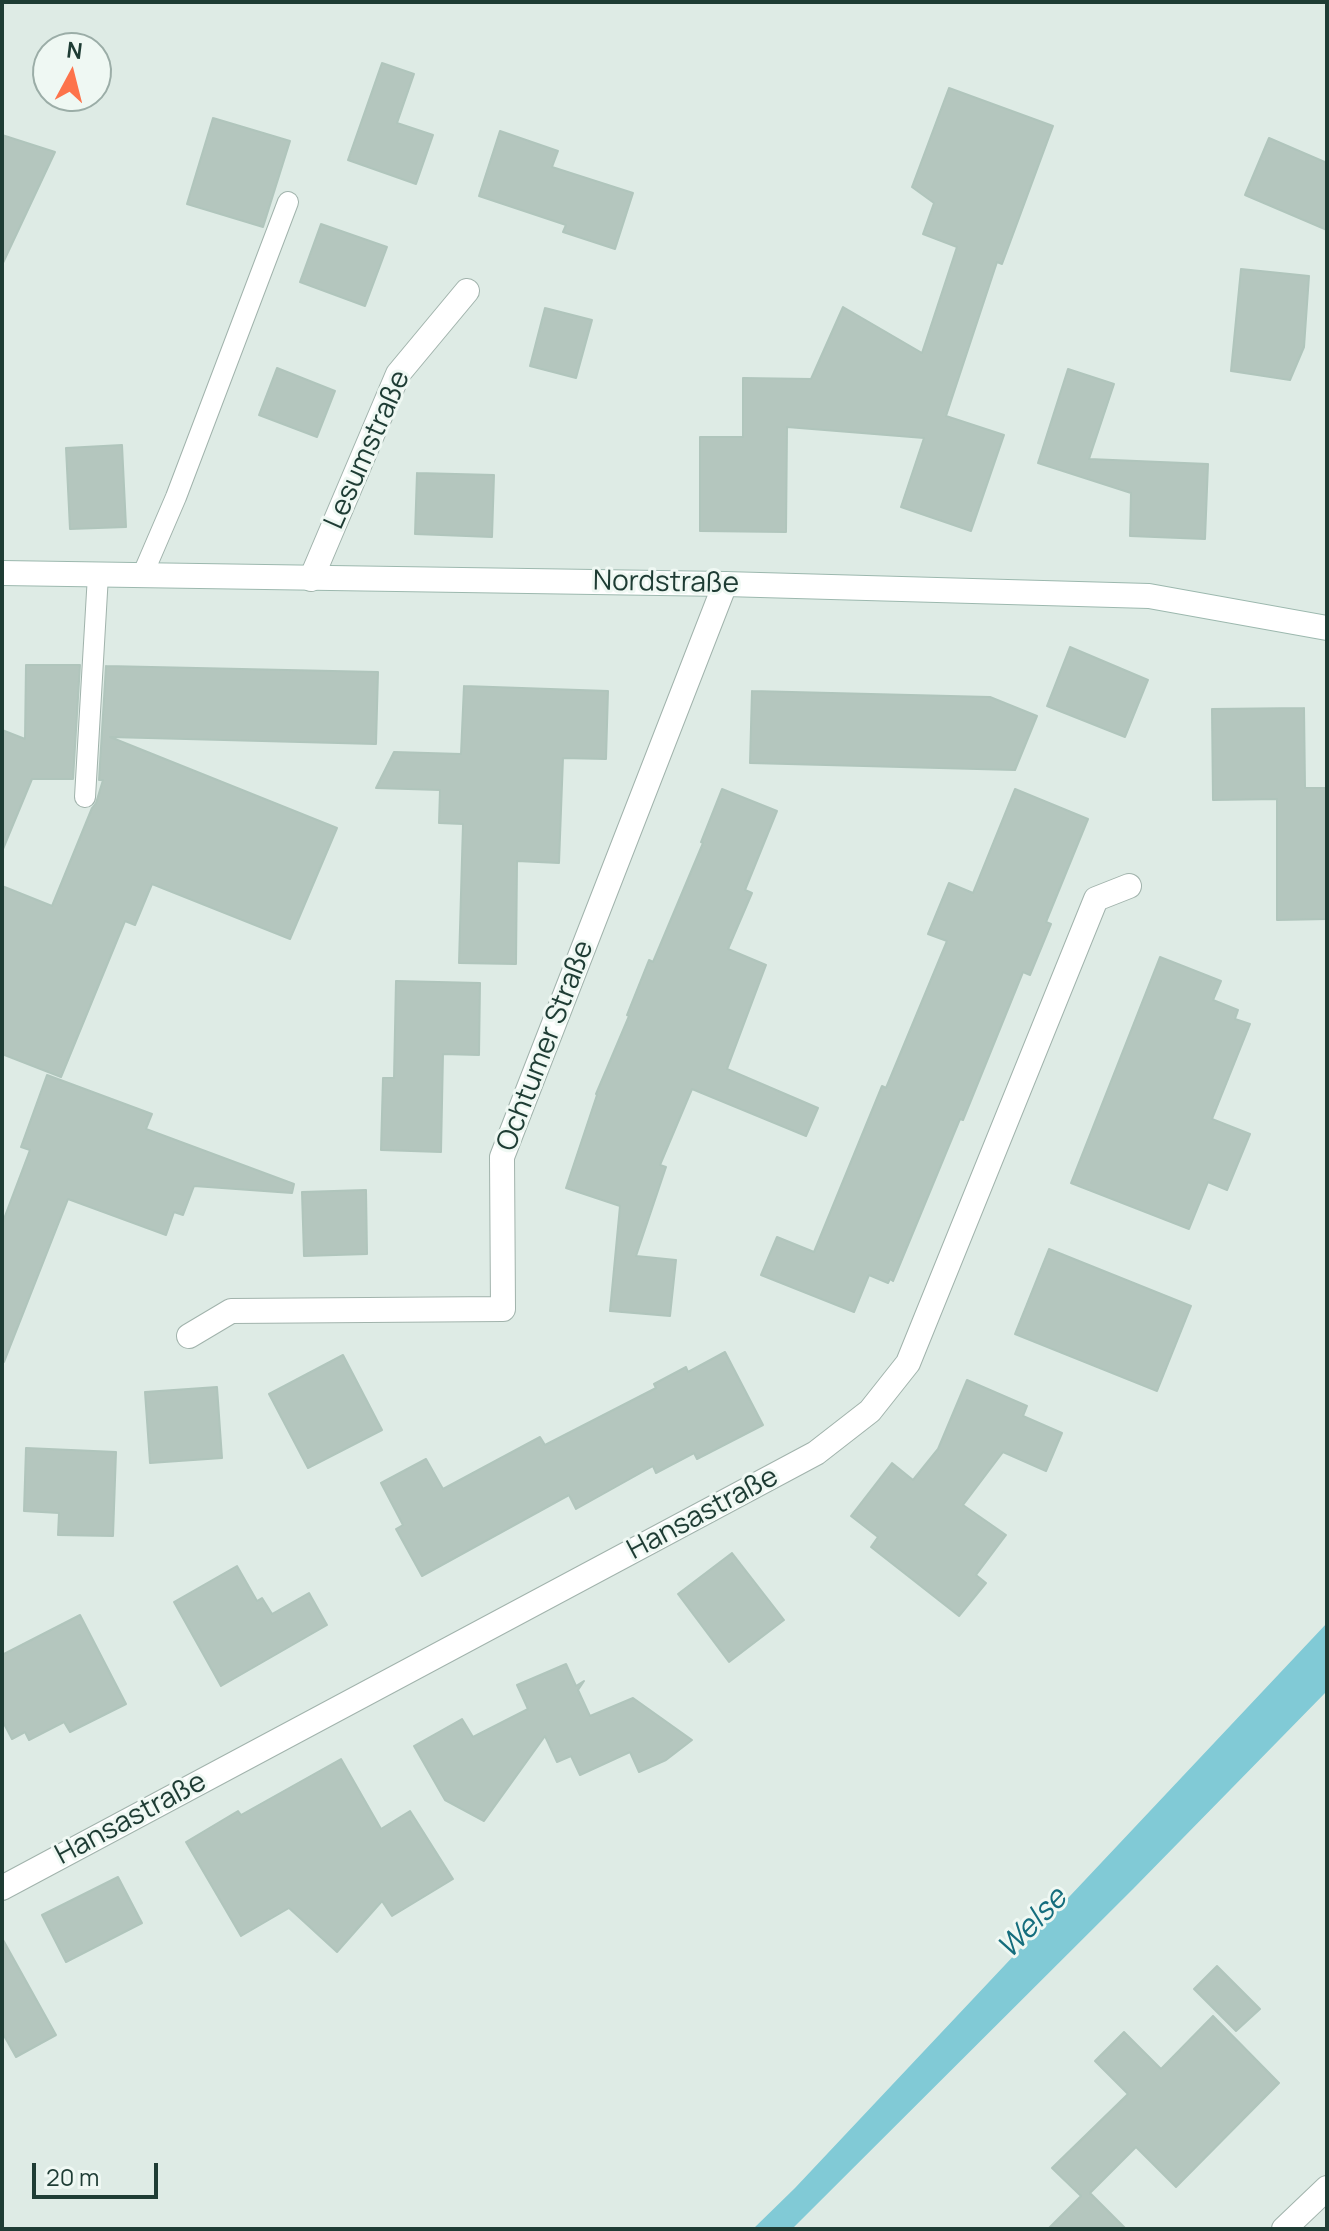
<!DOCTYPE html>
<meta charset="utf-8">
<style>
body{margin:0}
#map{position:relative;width:1329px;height:2231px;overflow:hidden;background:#deebe5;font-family:Manrope,sans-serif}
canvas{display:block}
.frame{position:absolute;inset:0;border:4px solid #1e3c34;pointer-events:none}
.north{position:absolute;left:32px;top:32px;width:80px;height:80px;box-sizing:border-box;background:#eff8f3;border:2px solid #9bada7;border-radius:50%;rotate:7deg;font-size:22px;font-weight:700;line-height:32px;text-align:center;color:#1e3c34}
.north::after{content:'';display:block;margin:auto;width:28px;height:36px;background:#fd734b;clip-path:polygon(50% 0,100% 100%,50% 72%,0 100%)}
.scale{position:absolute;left:32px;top:2163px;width:126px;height:36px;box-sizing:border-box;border:4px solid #1e3c34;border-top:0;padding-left:10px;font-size:24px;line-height:28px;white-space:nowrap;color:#1e3c34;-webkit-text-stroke:6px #eff8f3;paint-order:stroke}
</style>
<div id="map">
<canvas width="1329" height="2231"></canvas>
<div class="frame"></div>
<div class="north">N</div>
<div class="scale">20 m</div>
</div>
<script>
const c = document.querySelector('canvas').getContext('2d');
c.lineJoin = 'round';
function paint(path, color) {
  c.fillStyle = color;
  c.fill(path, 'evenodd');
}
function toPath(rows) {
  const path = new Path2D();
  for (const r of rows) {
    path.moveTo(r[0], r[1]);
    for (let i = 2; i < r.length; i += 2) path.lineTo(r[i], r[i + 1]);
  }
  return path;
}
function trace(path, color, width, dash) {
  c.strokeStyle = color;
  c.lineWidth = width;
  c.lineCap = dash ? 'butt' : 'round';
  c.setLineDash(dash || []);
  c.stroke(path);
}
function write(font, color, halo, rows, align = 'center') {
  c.font = font + ' Manrope,sans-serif';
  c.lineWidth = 6;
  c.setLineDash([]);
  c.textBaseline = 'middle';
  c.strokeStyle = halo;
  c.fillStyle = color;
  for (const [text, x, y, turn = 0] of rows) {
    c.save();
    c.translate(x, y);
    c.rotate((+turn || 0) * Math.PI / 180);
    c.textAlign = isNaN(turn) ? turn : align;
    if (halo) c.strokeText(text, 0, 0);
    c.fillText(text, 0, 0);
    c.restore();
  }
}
const water = toPath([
 [1327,1623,1327,1691,1133,1889,792,2229,753,2229,795,2188]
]);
const building = toPath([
 [382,63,414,74,397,123,433,135,416,184,348,160,382,63],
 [949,88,1053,126,1002,264,997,262,946,416,1004,435,971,531,901,507,924,438,787,427,786,532,700,531,700,437,743,437,743,378,811,379,843,307,922,353,957,247,923,234,934,203,912,187,949,88],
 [213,118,290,141,263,227,187,204,213,118],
 [500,131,558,151,552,167,633,193,615,249,563,232,566,225,479,196,500,131],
 [2,135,55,152,2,265,2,135],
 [1269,138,1327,163,1327,230,1245,195,1269,138],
 [321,224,387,247,365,306,300,282,321,224],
 [1241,269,1309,276,1304,347,1290,380,1231,371,1241,269],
 [545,308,592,320,576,378,530,366,545,308],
 [277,368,335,391,317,437,259,415,277,368],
 [1068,369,1114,384,1089,459,1208,464,1205,539,1130,536,1131,493,1038,463,1068,369],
 [122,445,126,527,70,529,66,448,122,445],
 [417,473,494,475,492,537,415,534,417,473],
 [1070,647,1148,680,1125,737,1047,706,1070,647],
 [26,665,80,665,73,779,32,779,3,849,2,730,25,739,26,665],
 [106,666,378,672,376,744,110,737,337,828,290,939,152,884,135,925,125,921,61,1077,2,1054,2,886,52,906,92,808,96,803,103,780,99,780,106,666],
 [464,686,608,691,606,759,563,758,559,863,517,861,516,964,459,963,463,824,439,823,440,790,376,788,394,752,461,754,464,686],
 [752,691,990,697,1037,716,1015,770,750,763,752,691],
 [1304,708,1305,788,1327,788,1327,919,1277,920,1277,799,1213,800,1212,709,1304,708],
 [722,789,777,811,745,890,752,893,728,949,766,965,727,1069,818,1108,806,1136,692,1089,660,1165,666,1167,636,1256,676,1260,670,1316,610,1311,620,1206,566,1188,597,1095,596,1094,629,1016,627,1015,649,960,653,962,703,843,701,842,722,789],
 [1015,789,1088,819,1046,922,1051,924,1030,975,1023,972,963,1120,960,1119,893,1281,890,1279,888,1283,869,1275,854,1312,761,1275,777,1237,814,1252,882,1086,886,1088,947,941,928,934,949,883,973,893,1015,789],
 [1160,957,1221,981,1213,1000,1238,1010,1235,1019,1250,1024,1212,1119,1250,1134,1227,1190,1208,1182,1189,1229,1071,1183,1160,957],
 [396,981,480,983,479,1055,443,1054,441,1152,381,1150,383,1078,394,1078,396,981],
 [47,1075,152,1114,146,1129,294,1184,292,1193,194,1186,183,1215,174,1212,166,1235,68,1199,4,1362,2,1361,2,1224,30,1150,21,1147,47,1075],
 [366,1190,367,1254,304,1256,302,1192,366,1190],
 [1049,1249,1191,1306,1157,1391,1015,1334,1049,1249],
 [725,1352,763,1425,697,1459,694,1453,656,1473,653,1466,576,1509,569,1495,422,1576,396,1529,403,1525,381,1483,426,1459,443,1489,540,1437,545,1445,656,1388,654,1384,686,1367,688,1372,725,1352],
 [343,1355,382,1430,308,1468,269,1394,343,1355],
 [967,1380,1027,1406,1023,1416,1062,1433,1046,1471,1003,1452,963,1505,1006,1535,976,1575,986,1583,959,1616,871,1547,878,1537,851,1516,892,1463,913,1480,938,1449,967,1380],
 [217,1387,222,1458,150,1463,145,1392,217,1387],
 [26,1448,116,1452,113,1536,58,1535,59,1513,24,1511,26,1448],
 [732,1553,784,1620,729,1662,678,1594,732,1553],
 [237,1566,257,1601,262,1598,272,1614,309,1593,327,1625,221,1686,174,1602,237,1566],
 [80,1615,126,1704,70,1732,64,1722,29,1740,25,1732,12,1739,2,1720,2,1655,80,1615],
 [566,1664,576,1686,584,1681,578,1690,590,1716,633,1698,692,1740,666,1760,639,1772,630,1752,580,1775,571,1756,557,1762,545,1736,484,1821,445,1800,414,1746,462,1719,473,1737,528,1709,517,1685,566,1664],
 [341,1759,381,1829,410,1811,453,1879,392,1916,382,1901,337,1952,289,1908,241,1936,186,1842,238,1811,241,1815,341,1759],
 [118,1877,142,1923,66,1962,42,1915,118,1877],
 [2,1938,56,2035,16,2057,2,2032,2,1938],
 [1217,1966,1260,2009,1236,2031,1194,1989,1217,1966],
 [1213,2016,1279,2083,1176,2187,1136,2147,1090,2193,1126,2229,1048,2229,1081,2196,1052,2168,1128,2094,1095,2061,1124,2032,1161,2069,1213,2016]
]);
const lane = toPath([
 [142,576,176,497,288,202],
 [85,797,98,575]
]);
const street = toPath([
 [311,579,398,374,467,291],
 [189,1336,231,1311,503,1309,502,1157,725,584],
 [2,1888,816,1453,870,1411,908,1363,1096,899,1129,886],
 [1284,2229,1327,2188]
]);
const secondary = toPath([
 [2,573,725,584,1149,596,1327,628]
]);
const streetNames = [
 ["Lesumstraße",368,450,-66],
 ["Nordstraße",666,583,1],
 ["Ochtumer Straße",546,1046,-69],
 ["Hansastraße",703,1514,-28],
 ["Hansastraße",131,1819,-28]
];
const waterNames = [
 ["Welse",1033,1924,-46]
];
paint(water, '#81cad6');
paint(building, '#b4c6be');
trace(building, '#b0c5bc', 2);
trace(lane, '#a1b3ac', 22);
trace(street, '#a1b3ac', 26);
trace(secondary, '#9cb8ae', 26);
trace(lane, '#fff', 20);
trace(street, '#fff', 24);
trace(secondary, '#fff', 24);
write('28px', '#1e3c34', '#eff8f3', streetNames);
write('italic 30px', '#146d7d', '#eff8f3', waterNames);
</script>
